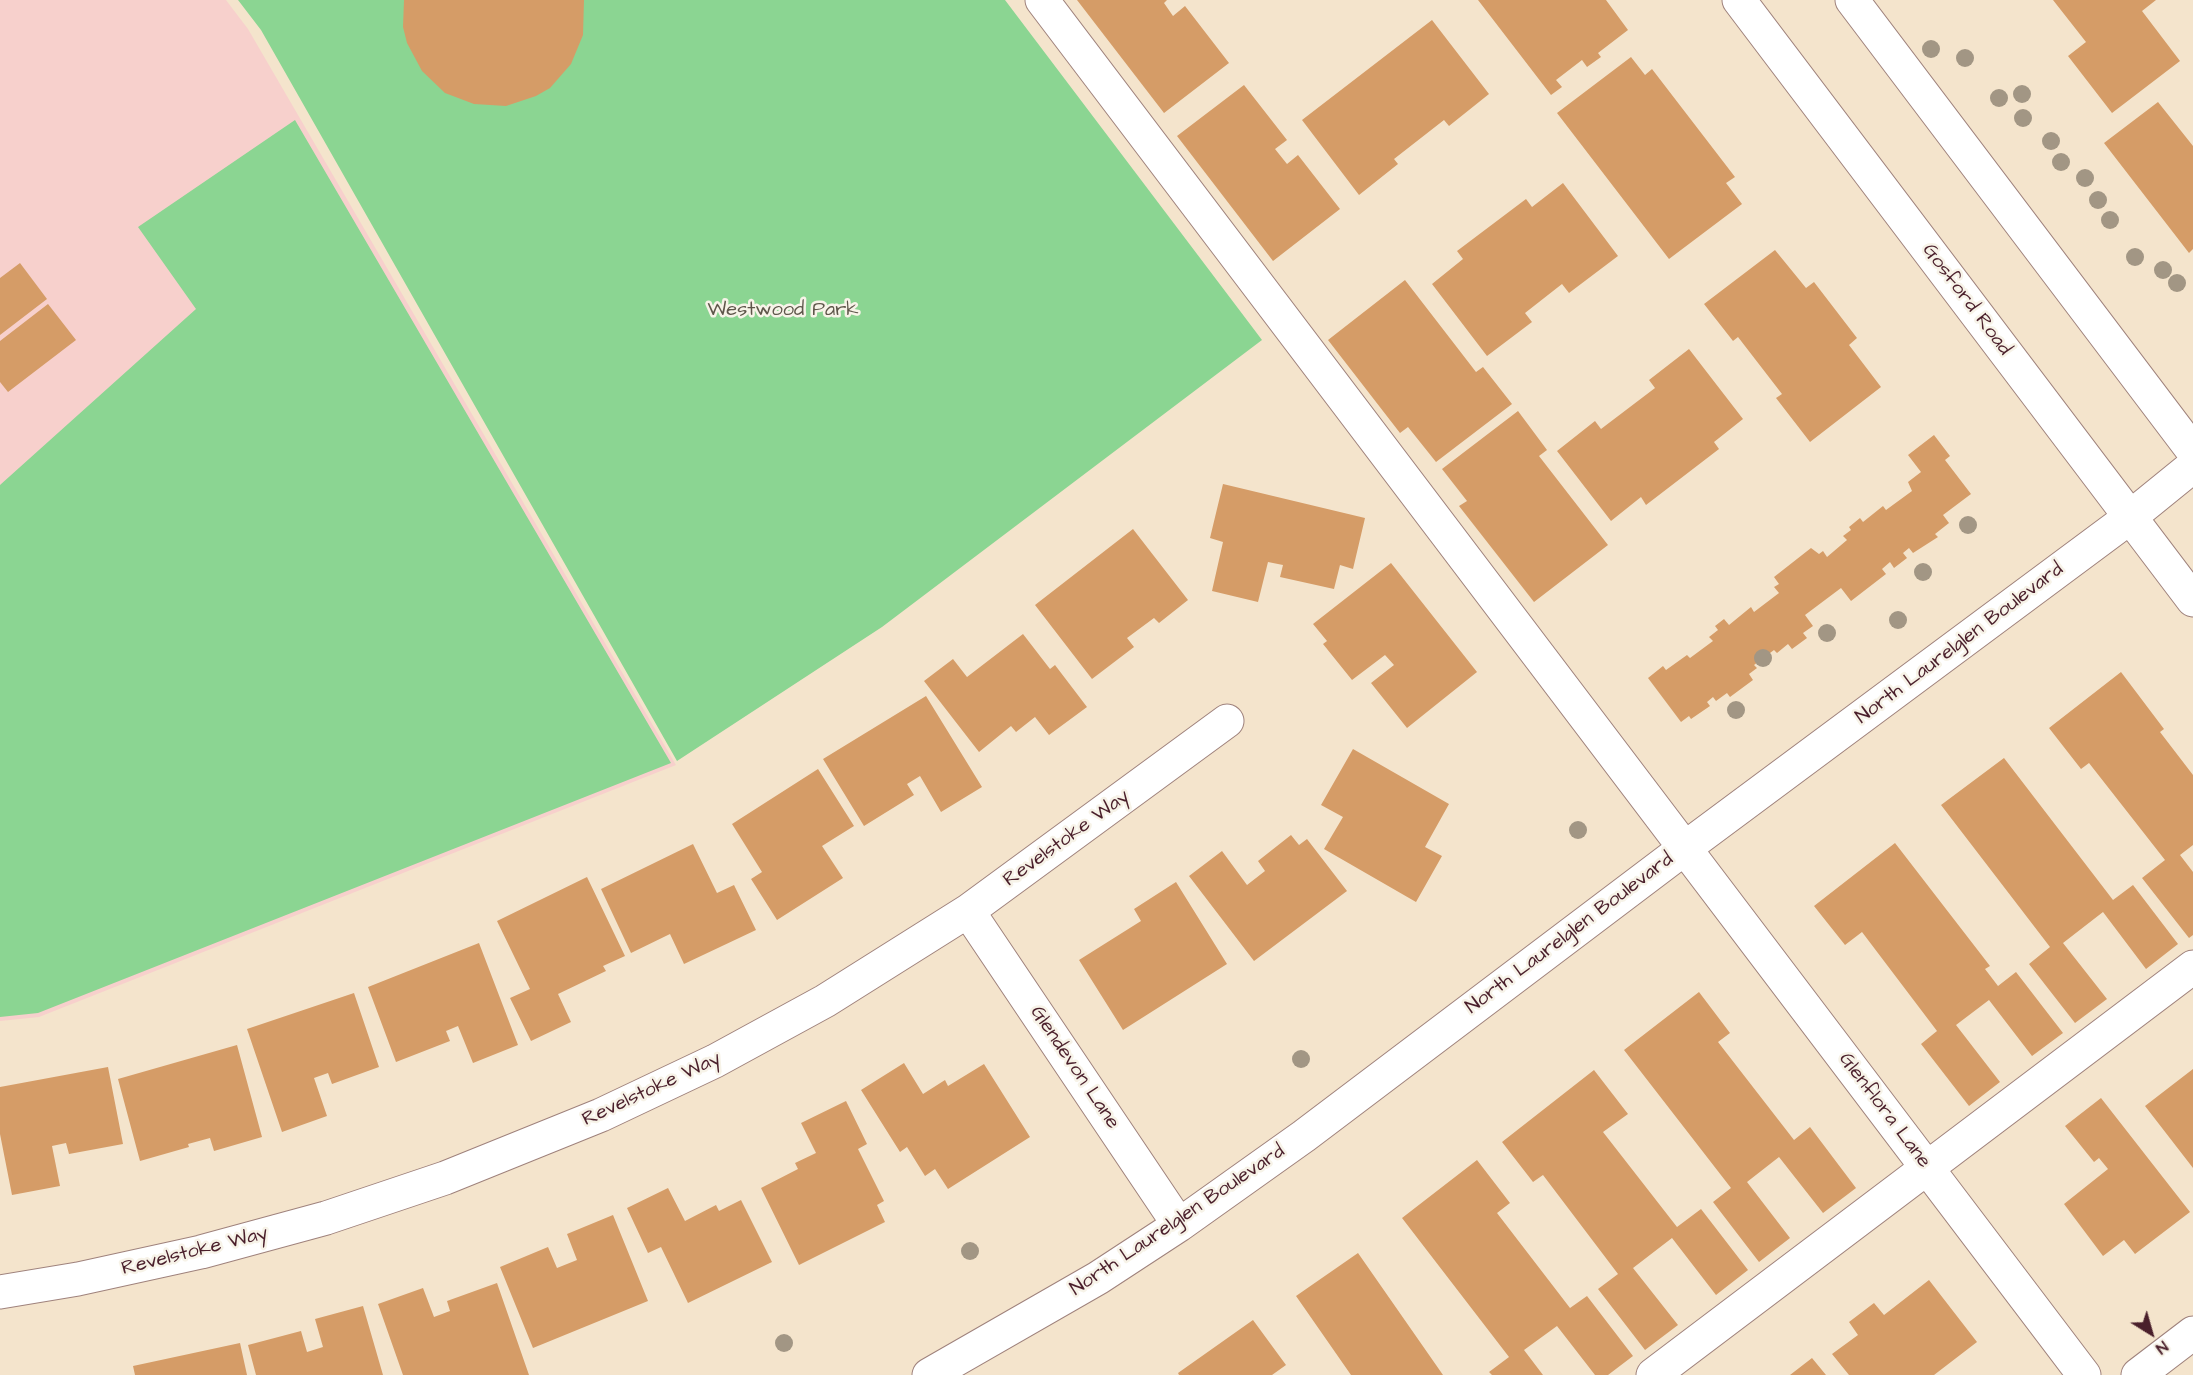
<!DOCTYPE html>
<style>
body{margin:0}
#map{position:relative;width:2193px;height:1375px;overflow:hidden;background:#f4e4cc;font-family:"Architects Daughter",sans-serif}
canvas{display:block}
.north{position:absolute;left:2121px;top:1303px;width:60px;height:60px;-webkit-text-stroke:4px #f7f3e8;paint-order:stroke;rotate:143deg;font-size:16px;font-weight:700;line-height:24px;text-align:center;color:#4a1f2b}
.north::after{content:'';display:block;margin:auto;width:21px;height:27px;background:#4a1f2b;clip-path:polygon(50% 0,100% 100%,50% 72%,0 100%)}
</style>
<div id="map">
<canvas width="2193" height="1375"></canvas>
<div class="north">N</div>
</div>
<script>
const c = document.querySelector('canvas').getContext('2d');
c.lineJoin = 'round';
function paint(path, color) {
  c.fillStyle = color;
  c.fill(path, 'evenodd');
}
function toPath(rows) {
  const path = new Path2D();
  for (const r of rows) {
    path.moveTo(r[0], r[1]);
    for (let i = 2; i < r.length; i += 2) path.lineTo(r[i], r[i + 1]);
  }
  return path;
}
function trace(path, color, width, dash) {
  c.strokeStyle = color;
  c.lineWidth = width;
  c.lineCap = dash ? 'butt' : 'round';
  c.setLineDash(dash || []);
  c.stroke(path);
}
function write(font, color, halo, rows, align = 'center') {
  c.font = font + ' "Architects Daughter",sans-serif';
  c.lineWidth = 5;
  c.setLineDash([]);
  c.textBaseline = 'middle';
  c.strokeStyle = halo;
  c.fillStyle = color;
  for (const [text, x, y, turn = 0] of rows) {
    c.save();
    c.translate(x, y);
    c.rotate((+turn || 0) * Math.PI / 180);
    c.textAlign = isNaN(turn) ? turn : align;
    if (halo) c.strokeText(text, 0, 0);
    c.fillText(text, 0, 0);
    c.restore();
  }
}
const built = toPath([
 [0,0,226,0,248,29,676,765,39,1017,0,1021]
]);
const green = toPath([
 [238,0,1005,0,1262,340,882,627,677,761,261,30],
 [295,120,671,763,38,1013,0,1017,0,485,196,309,138,227]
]);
const building = toPath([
 [404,0,584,0,583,35,571,64,550,88,536,96,506,106,474,104,445,93,422,71,407,43,403,27],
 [1077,0,1167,0,1164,3,1173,16,1185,6,1229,63,1164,113],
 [1478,0,1606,0,1628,30,1598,53,1601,57,1587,67,1582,60,1556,80,1562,87,1551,95],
 [2053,0,2156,0,2142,11,2180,61,2112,113,2068,56,2086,42],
 [1432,20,1489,94,1449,126,1444,120,1394,159,1398,164,1359,195,1302,120],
 [1631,57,1645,75,1652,69,1735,177,1726,183,1742,204,1669,259,1557,113],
 [1244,85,1287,140,1275,149,1287,164,1298,155,1340,209,1273,261,1177,136],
 [2158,102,2193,146,2193,249,2189,253,2104,143],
 [1563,183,1618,256,1569,293,1562,284,1525,313,1532,322,1487,356,1432,284,1463,259,1457,251,1526,199,1532,207],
 [1775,250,1806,288,1814,282,1857,338,1849,345,1881,387,1810,442,1776,398,1782,394,1738,337,1733,341,1704,304],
 [20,263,47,299,0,335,0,278],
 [1405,280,1476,372,1483,367,1512,404,1436,462,1408,427,1400,433,1328,340],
 [48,304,76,340,8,392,0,382,0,341],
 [1689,349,1743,419,1714,442,1719,449,1646,505,1641,497,1611,521,1557,451,1595,421,1601,429,1655,388,1649,380],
 [1518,411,1547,450,1539,456,1608,545,1534,602,1459,506,1467,501,1442,469],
 [1934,435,1950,456,1945,460,1971,494,1943,515,1949,523,1935,534,1938,537,1913,553,1909,548,1903,553,1907,558,1894,568,1890,562,1882,569,1886,574,1851,601,1841,588,1805,615,1813,626,1803,633,1807,638,1792,649,1788,644,1777,653,1774,650,1754,665,1757,668,1749,674,1753,680,1730,697,1727,693,1716,701,1713,697,1707,702,1710,706,1691,719,1689,716,1681,722,1648,678,1663,666,1666,670,1687,655,1690,658,1713,641,1709,637,1718,630,1715,626,1724,619,1729,625,1751,607,1754,612,1779,593,1774,587,1779,584,1774,577,1811,548,1819,554,1823,551,1827,557,1847,540,1843,536,1851,530,1849,527,1860,518,1863,522,1883,506,1886,510,1912,491,1908,482,1921,472,1908,455],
 [1223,484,1365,518,1353,569,1340,565,1334,589,1280,577,1283,565,1268,562,1258,602,1212,591,1223,542,1210,538],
 [1133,529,1188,600,1159,623,1154,618,1127,638,1134,647,1092,679,1035,605],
 [1391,563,1477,672,1407,728,1371,683,1394,665,1385,655,1352,680,1323,644,1327,641,1313,624],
 [1023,634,1050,669,1055,665,1087,707,1049,735,1035,717,1016,732,1011,726,979,752,924,681,953,659,967,677],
 [2121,672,2164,729,2160,732,2193,775,2193,845,2180,855,2193,872,2193,935,2189,938,2142,878,2165,860,2089,763,2081,769,2049,728],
 [926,696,982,787,941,812,920,776,907,784,914,795,864,826,823,759],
 [1353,749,1449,804,1425,847,1442,856,1416,902,1324,849,1343,817,1321,805],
 [2004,758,2113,900,2133,885,2178,944,2146,969,2103,912,2063,943,2107,999,2075,1023,2029,964,2050,947,1941,805],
 [818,769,854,826,822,846,843,878,777,920,751,879,762,872,732,824],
 [1291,835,1299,845,1307,839,1347,891,1254,961,1189,876,1222,851,1247,885,1265,871,1258,861],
 [1895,843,1990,966,1985,969,1998,986,2016,972,2063,1033,2032,1056,1989,1000,1956,1025,2000,1082,1969,1106,1921,1044,1937,1031,1862,932,1845,945,1814,906],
 [693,844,717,893,734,885,756,930,684,964,670,934,631,953,601,889],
 [587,877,625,956,603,966,606,971,558,994,571,1022,531,1041,510,998,530,989,497,921],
 [1176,882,1227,964,1123,1030,1079,960,1141,921,1134,909],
 [479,943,518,1045,473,1063,458,1026,446,1031,450,1041,396,1062,368,987],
 [1699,992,1730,1033,1718,1042,1794,1140,1810,1127,1856,1188,1823,1213,1779,1157,1747,1182,1790,1238,1759,1262,1713,1202,1731,1188,1624,1050],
 [354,993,379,1067,332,1084,328,1073,314,1078,327,1116,282,1132,247,1029],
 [237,1045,262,1137,214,1151,210,1138,188,1144,189,1147,140,1161,118,1079],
 [904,1063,923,1094,945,1080,948,1086,984,1064,1030,1137,948,1189,935,1169,925,1176,907,1147,900,1152,861,1090],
 [108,1067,123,1144,69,1154,66,1143,52,1146,60,1186,12,1195,0,1134,0,1087],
 [2193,1069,2193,1168,2145,1106],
 [1594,1070,1628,1114,1603,1132,1677,1227,1701,1209,1748,1270,1716,1295,1672,1238,1633,1268,1678,1325,1645,1350,1598,1289,1618,1274,1543,1175,1533,1182,1502,1142],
 [2101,1098,2190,1212,2135,1254,2124,1240,2103,1256,2064,1204,2108,1169,2099,1158,2094,1162,2065,1126],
 [846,1101,867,1144,858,1149,884,1201,877,1205,885,1222,799,1265,761,1188,798,1169,795,1163,816,1153,801,1123],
 [1477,1160,1510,1203,1497,1213,1570,1308,1587,1296,1633,1356,1608,1375,1595,1375,1557,1326,1524,1350,1543,1375,1492,1375,1489,1372,1509,1357,1402,1218],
 [668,1188,685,1221,716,1205,719,1211,741,1200,772,1262,688,1303,661,1247,648,1253,627,1208],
 [613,1215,648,1301,533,1348,500,1267,548,1247,557,1268,577,1260,567,1234],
 [1358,1253,1443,1375,1351,1375,1296,1296],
 [1929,1280,1977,1342,1934,1375,1849,1375,1832,1354,1858,1335,1849,1322,1874,1303,1884,1315],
 [497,1283,529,1375,403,1375,378,1304,423,1288,434,1317,450,1311,447,1301],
 [363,1306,383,1375,256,1375,248,1345,301,1331,307,1352,323,1347,315,1319],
 [1253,1320,1286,1365,1272,1375,1179,1375,1178,1373],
 [240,1343,247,1375,135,1375,133,1366],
 [1812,1358,1826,1375,1790,1375]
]);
const minor = toPath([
 [1042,0,2084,1375],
 [968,911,1179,1225],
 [0,1292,78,1279,201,1252,326,1218,445,1178,601,1115,715,1061,825,1001,968,911,1227,721],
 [929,1375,1098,1278,1179,1225,1304,1136,1685,848,2129,518,2193,466],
 [1653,1375,2193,967],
 [2138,1375,2193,1333]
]);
const major = toPath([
 [1739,0,2193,600],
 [1852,0,2193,451]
]);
const trees = [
 [1931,49],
 [1965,58],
 [2022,94],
 [1999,98],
 [2023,118],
 [2051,141],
 [2061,162],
 [2085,178],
 [2098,200],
 [2110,220],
 [2135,257],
 [2163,270],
 [2177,283],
 [1968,525],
 [1923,572],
 [1898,620],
 [1827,633],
 [1763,658],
 [1736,710],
 [1578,830],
 [1301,1059],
 [970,1251],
 [784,1343]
];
const streetNames = [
 ["Gosford Road",1966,300,53],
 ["North Laurelglen Boulevard",1960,644,-37],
 ["Revelstoke Way",1067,839,-36],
 ["North Laurelglen Boulevard",1570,934,-37],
 ["Glendevon Lane",1074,1068,56],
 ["Revelstoke Way",652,1090,-25],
 ["Glenflora Lane",1884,1111,53],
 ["North Laurelglen Boulevard",1178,1221,-34],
 ["Revelstoke Way",195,1252,-14]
];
const parkNames = [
 ["Westwood Park",783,311]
];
paint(built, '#f7d0cc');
paint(green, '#8bd592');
paint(building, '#d59c67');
trace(minor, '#9f827c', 35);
trace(major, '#9f827c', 35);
trace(minor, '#fff', 33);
trace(major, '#fff', 33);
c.fillStyle = '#a29684';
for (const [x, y] of trees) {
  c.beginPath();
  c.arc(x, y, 9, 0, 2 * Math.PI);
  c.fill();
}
write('20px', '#4a1f2b', '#f7f3e8', streetNames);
write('20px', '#5e564a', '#f7f3e8', parkNames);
</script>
